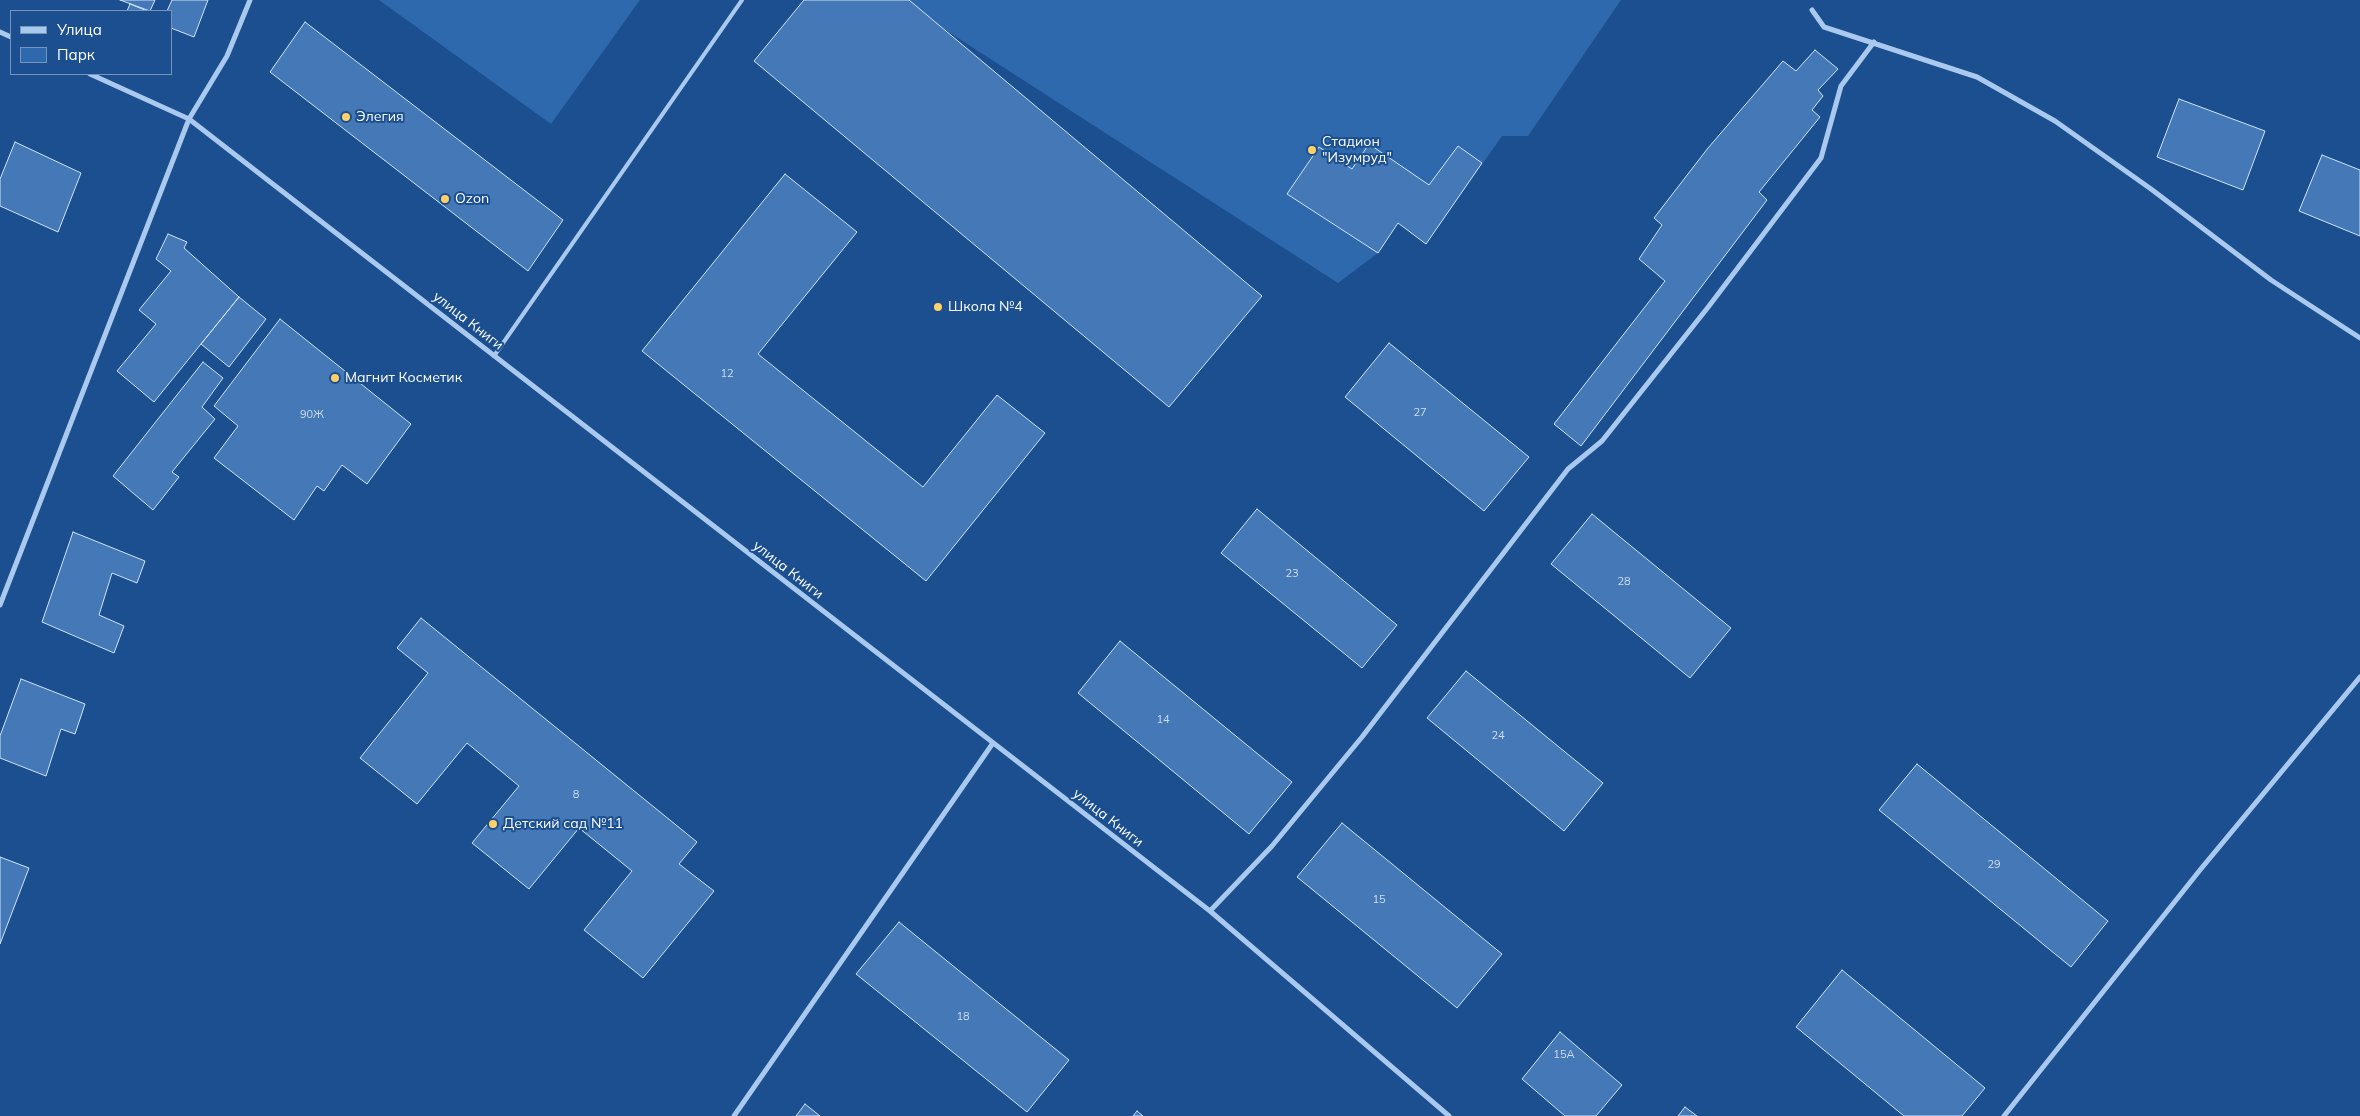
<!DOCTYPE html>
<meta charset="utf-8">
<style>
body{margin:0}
#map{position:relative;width:2360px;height:1116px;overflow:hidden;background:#1b4f8f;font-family:Mulish,sans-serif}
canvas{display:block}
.legend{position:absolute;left:10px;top:10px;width:162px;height:65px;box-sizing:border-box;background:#1b4f8f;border:1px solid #7695bc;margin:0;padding:6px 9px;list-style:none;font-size:15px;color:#fff}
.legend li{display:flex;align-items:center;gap:10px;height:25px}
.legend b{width:25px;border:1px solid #7695bc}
</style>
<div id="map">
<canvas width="2360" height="1116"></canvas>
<ul class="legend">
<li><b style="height:6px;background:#a9c9ee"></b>Улица</li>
<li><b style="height:14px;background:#2e69ad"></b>Парк</li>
</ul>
</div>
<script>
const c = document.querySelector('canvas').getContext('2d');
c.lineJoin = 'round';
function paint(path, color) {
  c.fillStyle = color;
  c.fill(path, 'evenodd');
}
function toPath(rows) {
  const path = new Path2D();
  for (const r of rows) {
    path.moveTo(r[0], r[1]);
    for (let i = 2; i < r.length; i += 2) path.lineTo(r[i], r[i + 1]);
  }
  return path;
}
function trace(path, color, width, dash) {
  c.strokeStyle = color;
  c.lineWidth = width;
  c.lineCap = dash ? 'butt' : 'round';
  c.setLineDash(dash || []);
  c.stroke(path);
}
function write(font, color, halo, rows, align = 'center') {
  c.font = font + ' Mulish,sans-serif';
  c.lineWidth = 4;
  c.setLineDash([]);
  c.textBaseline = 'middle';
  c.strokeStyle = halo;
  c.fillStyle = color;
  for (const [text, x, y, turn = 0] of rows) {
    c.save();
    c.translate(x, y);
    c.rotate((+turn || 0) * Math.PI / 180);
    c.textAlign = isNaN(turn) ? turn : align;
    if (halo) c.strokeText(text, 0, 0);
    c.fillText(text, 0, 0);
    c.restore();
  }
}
const green = toPath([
 [379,0,640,0,551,124],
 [899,0,1621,0,1528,136,1502,136,1426,244,1398,223,1378,253,1338,283]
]);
const building = toPath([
 [120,0,155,0,150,11,120,0],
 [172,0,208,0,194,37,171,28,171,11,167,11,172,0],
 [804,0,909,0,1262,296,1169,407,754,61,804,0],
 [130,4,147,11,127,11,130,4],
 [305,22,563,220,528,271,270,72,305,22],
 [1815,50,1838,69,1818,90,1823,96,1812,110,1820,117,1759,192,1767,200,1581,446,1554,424,1665,281,1639,259,1662,225,1654,218,1708,148,1783,61,1796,71,1815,50],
 [2179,99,2265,131,2243,190,2157,157,2179,99],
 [15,142,81,173,58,232,0,206,0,179,15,142],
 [1369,144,1429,185,1458,146,1482,163,1426,244,1398,223,1378,253,1287,194,1319,147,1352,169,1369,144],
 [2322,155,2360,170,2360,236,2299,211,2322,155],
 [785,174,857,232,758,354,923,487,997,395,1045,433,926,581,642,351,785,174],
 [168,234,187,242,184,248,239,297,154,402,117,371,156,324,139,310,171,271,156,259,168,234],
 [239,297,266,319,229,367,201,344,239,297],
 [280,319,411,424,367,484,342,465,324,491,317,486,294,520,214,458,238,426,214,406,280,319],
 [1389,343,1529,457,1484,511,1345,397,1389,343],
 [203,362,223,378,202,407,215,419,172,472,179,477,153,510,113,476,203,362],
 [1257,509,1397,625,1362,668,1221,553,1257,509],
 [1592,514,1731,628,1690,678,1551,564,1592,514],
 [73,532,145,561,137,583,112,573,99,615,124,626,114,653,42,622,73,532],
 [421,618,697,842,679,864,714,891,643,978,584,930,632,871,579,828,529,889,472,843,519,786,467,743,417,804,360,758,428,673,397,648,421,618],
 [1120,641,1292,782,1249,834,1078,693,1120,641],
 [1466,671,1603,783,1564,831,1427,718,1466,671],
 [21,679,85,704,75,734,61,729,46,776,0,758,0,736,21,679],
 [1917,764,2108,921,2071,967,1879,810,1917,764],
 [1342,823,1502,954,1457,1008,1297,877,1342,823],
 [0,857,29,868,0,944,0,857],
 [899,922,1069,1060,1027,1112,856,974,899,922],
 [1842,970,1985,1088,1962,1116,1904,1116,1796,1027,1842,970],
 [1560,1032,1622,1085,1596,1116,1565,1116,1522,1079,1560,1032],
 [805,1104,820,1116,796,1116,805,1104],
 [1685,1107,1697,1116,1678,1116,1685,1107],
 [1137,1111,1143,1116,1133,1116,1137,1111]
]);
const lane = toPath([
 [494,356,742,0]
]);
const street = toPath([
 [1812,10,1824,27,1977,77,2055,121,2151,189,2271,280,2360,338],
 [0,32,11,37],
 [90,74,189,119,1210,911,1449,1116],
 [0,605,189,119,227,56,250,0],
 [1210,911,1272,846,1362,737,1568,469,1602,441,1709,306,1821,158,1841,86,1874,42],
 [734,1116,993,743],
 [2004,1116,2200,870,2360,677]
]);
const markers = [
 [346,117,5,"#ffd166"],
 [1312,150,5,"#ffd166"],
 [445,199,5,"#ffd166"],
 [938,307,5,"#ffd166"],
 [335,378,5,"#ffd166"],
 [493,824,5,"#ffd166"]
];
const numberNames = [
 ["12",727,374],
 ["27",1420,413],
 ["90Ж",312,415],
 ["23",1292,574],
 ["28",1624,582],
 ["14",1163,720],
 ["24",1498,736],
 ["8",576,795],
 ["29",1994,865],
 ["15",1379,900],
 ["18",963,1017],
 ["15А",1564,1055]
];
const poiNames = [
 ["Элегия",356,117],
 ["Стадион",1322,142],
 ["\"Изумруд\"",1322,158],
 ["Ozon",455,199],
 ["Школа №4",948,307],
 ["Магнит Косметик",345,378],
 ["Детский сад №11",503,824]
];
const streetNames = [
 ["улица Книги",468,321,38],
 ["улица Книги",788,570,38],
 ["улица Книги",1108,818,38]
];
paint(green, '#2e69ad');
paint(building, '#4478b7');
trace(building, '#cfe3fa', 1);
trace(lane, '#a9c9ee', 4);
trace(street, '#a9c9ee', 5);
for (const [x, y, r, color] of markers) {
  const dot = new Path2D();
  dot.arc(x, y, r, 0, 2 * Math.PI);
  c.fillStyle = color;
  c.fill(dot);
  trace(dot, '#1b4f8f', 2);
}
write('11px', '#d0dded', null, numberNames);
write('14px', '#fff', '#1b4f8f', poiNames, 'left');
write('14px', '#fff', '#1b4f8f', streetNames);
</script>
